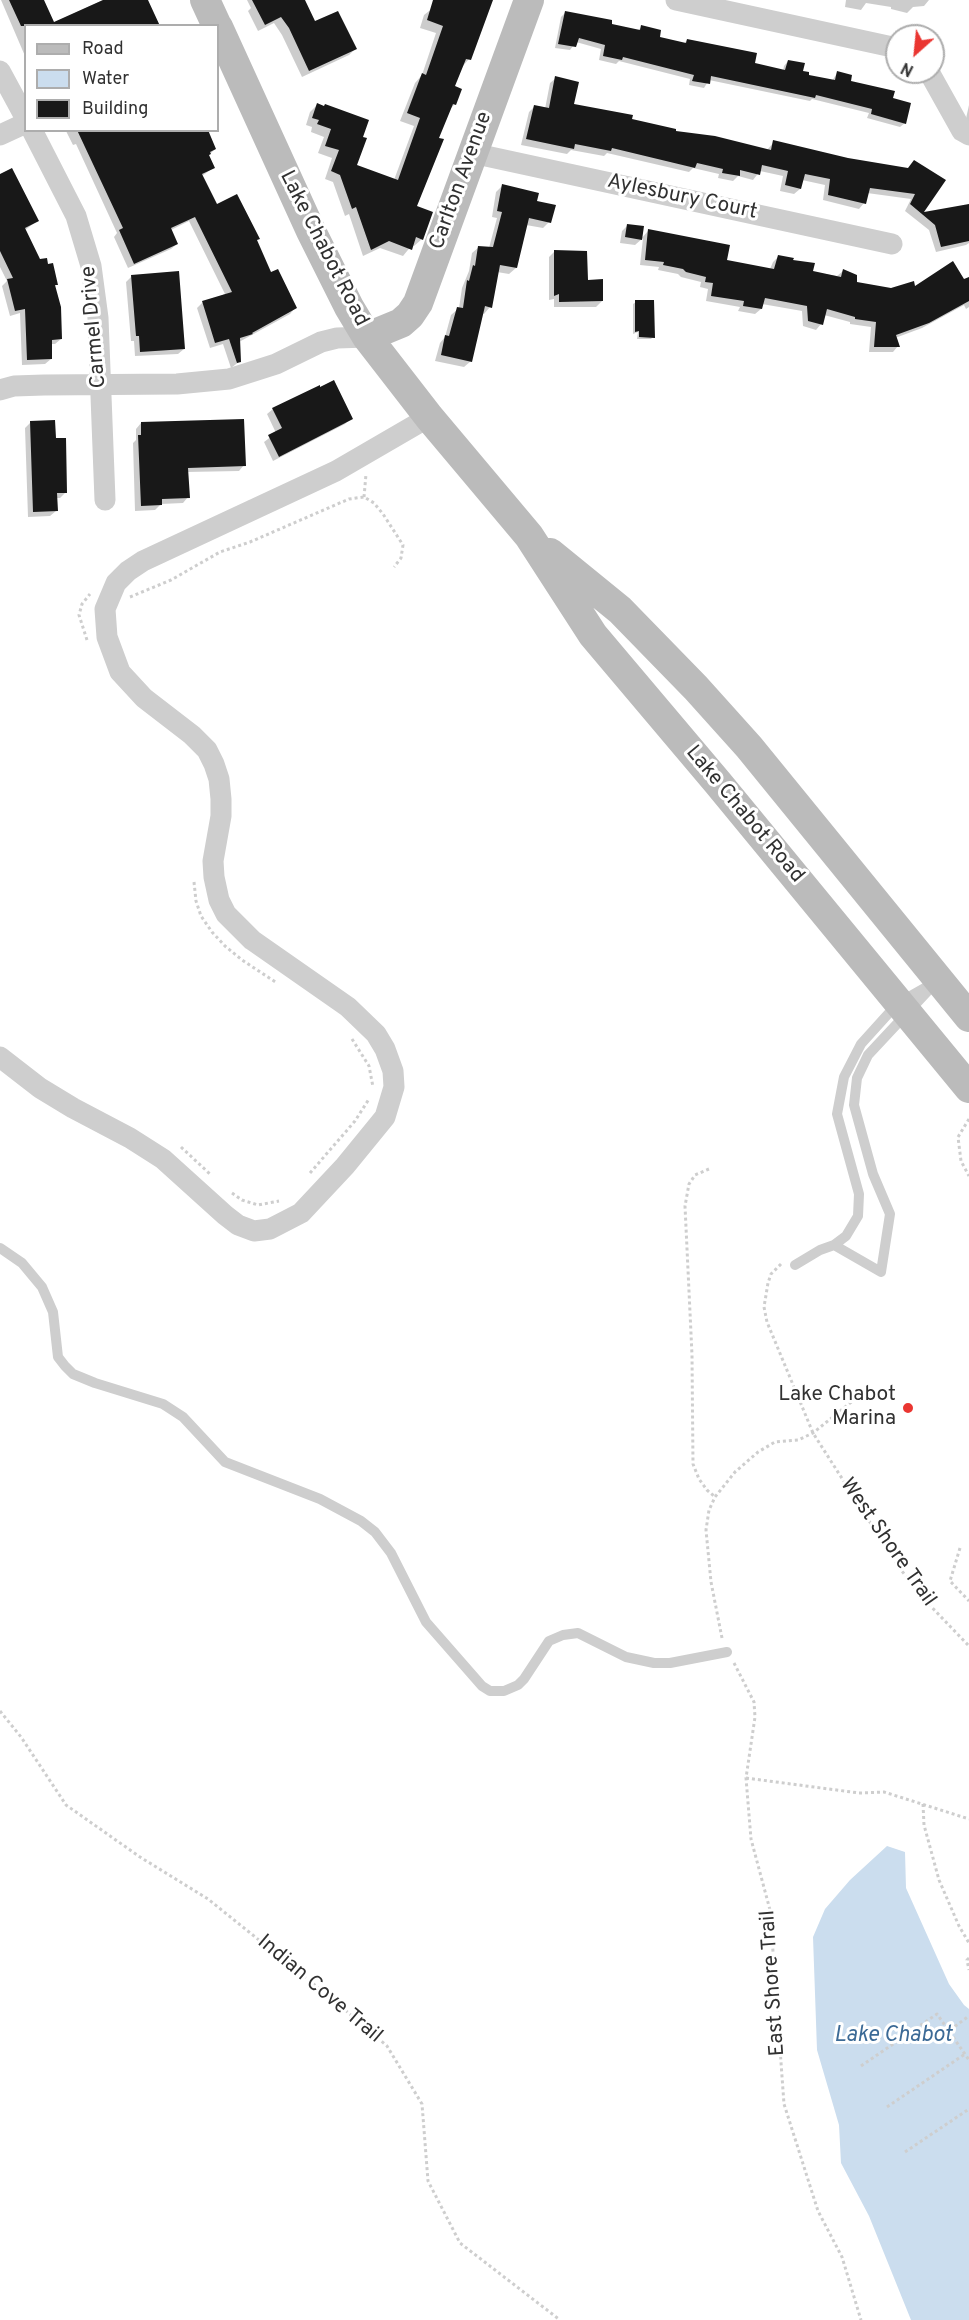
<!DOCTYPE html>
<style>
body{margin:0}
#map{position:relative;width:969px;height:2320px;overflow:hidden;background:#fff;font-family:Overpass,sans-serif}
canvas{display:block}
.legend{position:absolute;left:24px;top:24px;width:195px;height:108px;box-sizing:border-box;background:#fff;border:2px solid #adadad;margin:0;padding:8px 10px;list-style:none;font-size:18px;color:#313131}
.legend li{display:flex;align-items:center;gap:12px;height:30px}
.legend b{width:30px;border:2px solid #adadad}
.north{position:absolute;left:885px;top:24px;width:60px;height:60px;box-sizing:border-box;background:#fff;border:2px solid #adadad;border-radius:50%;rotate:207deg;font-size:16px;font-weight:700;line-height:24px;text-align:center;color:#313131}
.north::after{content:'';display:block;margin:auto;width:21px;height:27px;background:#ea3631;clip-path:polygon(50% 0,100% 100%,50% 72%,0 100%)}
</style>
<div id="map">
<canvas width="969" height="2320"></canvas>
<ul class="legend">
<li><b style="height:8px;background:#bbb"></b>Road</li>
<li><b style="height:16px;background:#cbddee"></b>Water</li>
<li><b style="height:16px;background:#181818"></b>Building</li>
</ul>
<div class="north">N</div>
</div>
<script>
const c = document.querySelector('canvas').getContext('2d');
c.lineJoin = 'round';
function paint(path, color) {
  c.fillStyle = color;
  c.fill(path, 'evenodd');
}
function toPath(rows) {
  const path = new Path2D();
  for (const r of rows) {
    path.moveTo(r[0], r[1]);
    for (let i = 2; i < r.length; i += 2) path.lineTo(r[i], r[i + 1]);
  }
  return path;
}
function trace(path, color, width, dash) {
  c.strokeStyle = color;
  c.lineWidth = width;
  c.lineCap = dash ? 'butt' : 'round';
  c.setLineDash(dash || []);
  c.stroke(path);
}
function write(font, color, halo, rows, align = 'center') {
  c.font = font + ' Overpass,sans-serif';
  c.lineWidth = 6;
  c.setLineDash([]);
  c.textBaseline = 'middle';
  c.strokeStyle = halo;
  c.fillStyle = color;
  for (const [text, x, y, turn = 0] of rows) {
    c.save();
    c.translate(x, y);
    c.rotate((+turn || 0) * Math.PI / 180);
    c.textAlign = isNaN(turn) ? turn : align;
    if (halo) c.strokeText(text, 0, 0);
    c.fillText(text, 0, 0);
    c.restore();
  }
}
const water = toPath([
 [887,1846,905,1852,906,1888,949,1984,964,2005,969,2009,969,2320,911,2320,869,2216,841,2163,839,2125,817,2050,813,1937,825,1909,850,1880]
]);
const shadow = toPath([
 [1,0,42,0,53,23,103,0,147,0,159,26,26,26,25,56],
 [247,0,303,0,314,23,355,49,349,55,302,77,282,35,274,23,258,31,248,11,251,8],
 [443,0,491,0,469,59,462,67,453,87,455,104,449,110,437,139,415,207,422,239,414,246,412,245,403,256,380,248,363,256,349,214,345,216,333,182,325,179,332,158,318,153,324,137,311,132,312,127,306,125,310,112,317,105,355,166,394,180,414,126,400,121,415,83,422,75,436,33,420,28,424,15],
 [846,0,929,0,924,6,913,7,907,13,891,9,891,7,866,3,861,10,845,7],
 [565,13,637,31,642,27,658,38,684,44,687,40,753,64,783,71,784,66,788,61,808,76,832,81,837,73,849,82,891,99,905,123,900,127,867,118,869,113,812,99,810,101,709,80,704,88,689,85,690,79,619,61,616,64,599,60,601,49,576,42,570,50,555,48,561,17],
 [556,78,572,106,674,132,767,150,774,142,944,181,921,214,969,206,969,243,966,245,936,252,929,230,905,211,911,199,867,193,864,203,859,209,823,200,825,185,802,180,800,189,794,194,780,191,783,176,760,171,753,180,738,176,733,181,718,178,719,174,693,168,689,172,607,153,604,156,571,150,567,154,521,145,529,112,534,107,545,109,550,83],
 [969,105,969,124,965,123],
 [207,130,215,149,208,156,213,168,202,176,217,206,256,241,271,274,295,308,290,314,239,342,240,361,231,368,223,344,210,348,197,308,202,303,225,294,189,221,171,230,177,244,171,249,128,268,114,237,117,233,76,144,73,145,66,131],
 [0,176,37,221,25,230,40,261,57,284,54,287,61,339,55,344,50,344,51,359,45,364,22,365,20,313,10,316,2,286,7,281,0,267],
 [502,186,535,202,549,222,543,228,526,225,516,268,509,274,497,272,490,307,484,314,482,313,471,361,464,367,435,361,440,343,445,337,451,315,459,308,462,288,469,271,472,253,479,247,489,248,497,218,492,217,496,192],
 [628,225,641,239,648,231,726,261,770,269,773,262,778,257,812,272,837,276,843,271,855,284,891,290,915,288,969,279,969,307,966,309,964,305,922,328,895,338,898,346,893,352,869,352,871,327,850,324,850,322,824,315,821,324,816,330,803,326,802,311,762,304,761,309,755,314,738,311,740,307,706,301,708,289,700,287,701,282,681,277,678,274,658,270,659,267,640,265,643,238,635,245,620,243,622,231],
 [554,252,586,282,602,301,596,307,554,307,554,299,549,300,549,257],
 [132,276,184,349,178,354,135,356,134,341,131,341,126,282],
 [636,302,653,337,651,339,637,339,638,332,633,334,633,304],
 [273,409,351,418,345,424,273,461,264,442,276,433,267,414],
 [31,422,54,440,66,492,60,498,56,498,56,511,50,516,28,517,25,428],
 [141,423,244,465,239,471,187,472,188,497,183,503,161,504,155,510,135,511,133,443,136,440,136,429]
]);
const building = toPath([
 [9,0,44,0,54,22,103,0,148,0,160,26,21,26],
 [252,0,305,0,315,21,338,11,357,49,309,71,289,28,281,17,265,25],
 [433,0,493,0,471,60,466,59,455,86,462,89,456,105,453,104,439,138,444,139,417,206,433,212,423,240,416,237,412,250,389,241,371,250,356,207,352,209,340,175,331,171,339,150,325,146,331,129,317,124,319,120,312,118,317,103,324,106,325,104,369,120,363,137,367,138,357,165,398,180,420,118,407,113,422,73,426,75,443,26,427,20],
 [565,11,612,20,612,24,640,30,641,25,661,30,660,37,686,43,687,39,757,53,755,63,785,70,788,60,805,63,803,71,809,72,809,75,835,80,837,71,852,75,851,81,895,91,893,98,911,103,906,124,871,114,872,109,816,95,815,98,711,76,710,84,692,81,694,75,623,57,622,60,603,56,605,45,579,38,576,47,558,44],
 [555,76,579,82,574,104,633,115,632,119,676,129,676,131,715,136,771,150,773,140,848,158,908,168,914,160,946,180,924,212,969,204,969,241,941,247,935,225,910,204,915,194,870,188,866,204,828,195,830,179,805,174,801,189,785,185,788,171,762,165,760,175,740,170,740,176,722,173,723,169,697,163,695,168,612,148,611,151,575,144,574,149,526,139,534,105,549,108],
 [77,130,208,130,216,149,210,152,211,154,209,155,215,168,202,174,217,204,237,194,260,239,257,240,271,272,278,269,297,308,252,333,253,334,240,338,241,362,237,363,229,339,215,343,202,301,232,292,195,217,171,228,178,244,134,264,119,230,123,228],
 [12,168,39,221,25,228,40,259,47,258,48,264,53,263,58,285,55,285,61,307,62,339,52,340,52,359,27,360,25,309,15,311,7,279,13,278,0,251,0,174],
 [502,184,539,193,537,201,556,205,551,223,529,218,517,268,500,265,492,308,485,306,472,362,441,355,445,335,449,336,457,307,463,308,467,280,469,281,473,265,475,266,478,246,493,247,502,212,497,211],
 [627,224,644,226,642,240,625,237],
 [648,229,730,245,727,260,774,269,778,255,794,258,793,260,815,263,813,271,841,277,843,269,857,275,857,282,891,288,914,281,915,286,953,261,964,279,969,277,969,301,929,323,896,335,900,347,874,347,876,322,855,319,855,317,827,309,823,325,808,321,807,306,765,298,762,309,743,306,744,301,711,296,713,283,705,282,706,277,686,272,683,269,663,265,664,262,645,260],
 [554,250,587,251,588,280,603,279,603,301,559,302,559,294,554,296],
 [179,271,185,349,140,352,139,336,136,336,131,275],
 [635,300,654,300,655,338,639,337,639,331,635,332],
 [334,380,353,419,279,457,268,435,282,428,272,408,320,385,320,387],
 [244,419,246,466,188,468,190,498,162,499,162,505,141,506,138,435,141,435,141,422],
 [55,420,56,438,66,438,67,493,57,493,58,511,33,512,30,421]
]);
const path = toPath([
 [364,497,366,474],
 [130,597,171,580,220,552,250,542,349,499,364,497,374,503,383,514,403,545,401,558,394,567],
 [87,640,79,615,82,604,90,594],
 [194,882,196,901,201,916,212,932,225,946,242,960,277,983],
 [352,1039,369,1066,373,1087],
 [969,1119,958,1137,961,1161,969,1176],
 [181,1147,211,1175],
 [709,1169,695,1175,689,1184,685,1206,692,1355,693,1464,699,1479,707,1490,715,1497],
 [310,1173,355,1121,369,1099],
 [232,1193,242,1200,258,1205,279,1201],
 [781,1264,771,1274,768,1283,764,1307,767,1322,813,1433,896,1563,919,1594,969,1646],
 [960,1548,950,1581,969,1601],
 [722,1638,711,1582,706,1530,709,1510,715,1497,735,1472,758,1452,775,1442,798,1440,813,1433,855,1399],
 [734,1663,754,1702,755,1717,746,1778,751,1839,770,1910,784,2104,818,2211,842,2257,861,2320],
 [0,1711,21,1737,66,1805,140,1857,208,1899,331,1998,387,2046,422,2104,428,2181,460,2243,560,2320],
 [746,1778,859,1793,884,1792,969,1819],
 [923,1804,924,1825,939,1880,959,1926,969,1943],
 [969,1958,967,1960,969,1970],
 [950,2030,969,2016],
 [861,2066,937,2014,969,2060],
 [887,2107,965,2054],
 [905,2152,969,2109]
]);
const lane = toPath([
 [834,1245,881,1272,890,1214,873,1174,854,1105,857,1078,868,1055,938,980],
 [0,1248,22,1263,42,1287,53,1312,58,1357,65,1366,73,1374,95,1383,163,1404,183,1417,225,1462,320,1499,361,1521,375,1532,391,1553,426,1622,482,1686,490,1691,504,1691,518,1685,524,1679,549,1641,563,1635,578,1633,626,1657,654,1663,670,1663,727,1652],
 [795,1265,820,1250,834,1245,846,1236,858,1216,859,1194,837,1114,844,1077,861,1044,898,1003,928,986]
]);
const street = toPath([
 [676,0,897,48],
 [0,71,26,119],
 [929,72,962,131,969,135],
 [32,130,76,216,91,266,98,318,105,500],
 [0,135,26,123],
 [472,153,892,244],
 [0,390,14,386,44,385,177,384,229,379,276,364,321,342,337,338,367,337],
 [0,1057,40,1088,73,1108,130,1138,163,1159,225,1215,238,1225,254,1231,270,1229,301,1213,345,1166,385,1117,394,1087,393,1071,385,1049,376,1034,348,1007,252,940,226,914,219,900,214,877,213,861,221,816,221,799,219,779,214,764,207,750,192,735,144,698,120,672,107,637,105,609,116,583,128,571,143,561,336,471,429,417]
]);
const secondary = toPath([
 [205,0,217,26],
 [218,27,311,231,349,307,367,337,429,417,529,536,593,635,718,783,969,1088],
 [367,337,401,323,410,315,418,303,529,0],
 [550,553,620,610,696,688,749,747,969,1017]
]);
const markers = [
 [908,1408,6,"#ea3631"]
];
const streetNames = [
 ["Carlton Avenue",462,181,-70],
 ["Aylesbury Court",682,198,12],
 ["Lake Chabot Road",323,249,63],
 ["Carmel Drive",95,327,-95],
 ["Lake Chabot Road",744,815,50],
 ["West Shore Trail",887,1543,55],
 ["East Shore Trail",774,1983,-94],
 ["Indian Cove Trail",319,1990,40]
];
const poiNames = [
 ["Lake Chabot",896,1396],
 ["Marina",896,1420]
];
const waterNames = [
 ["Lake Chabot",893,2037]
];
paint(water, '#cbddee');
paint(shadow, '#0003');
paint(building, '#181818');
trace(path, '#cecece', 3, [3, 3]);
trace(lane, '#cecece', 10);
trace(street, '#cecece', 21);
trace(secondary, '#bbb', 30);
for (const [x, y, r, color] of markers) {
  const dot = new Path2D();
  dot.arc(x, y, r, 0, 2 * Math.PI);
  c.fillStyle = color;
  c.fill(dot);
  trace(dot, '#fff', 2);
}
write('21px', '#313131', '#fff', streetNames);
write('21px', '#313131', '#fff', poiNames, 'right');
write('italic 22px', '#3c6a96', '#fff', waterNames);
</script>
